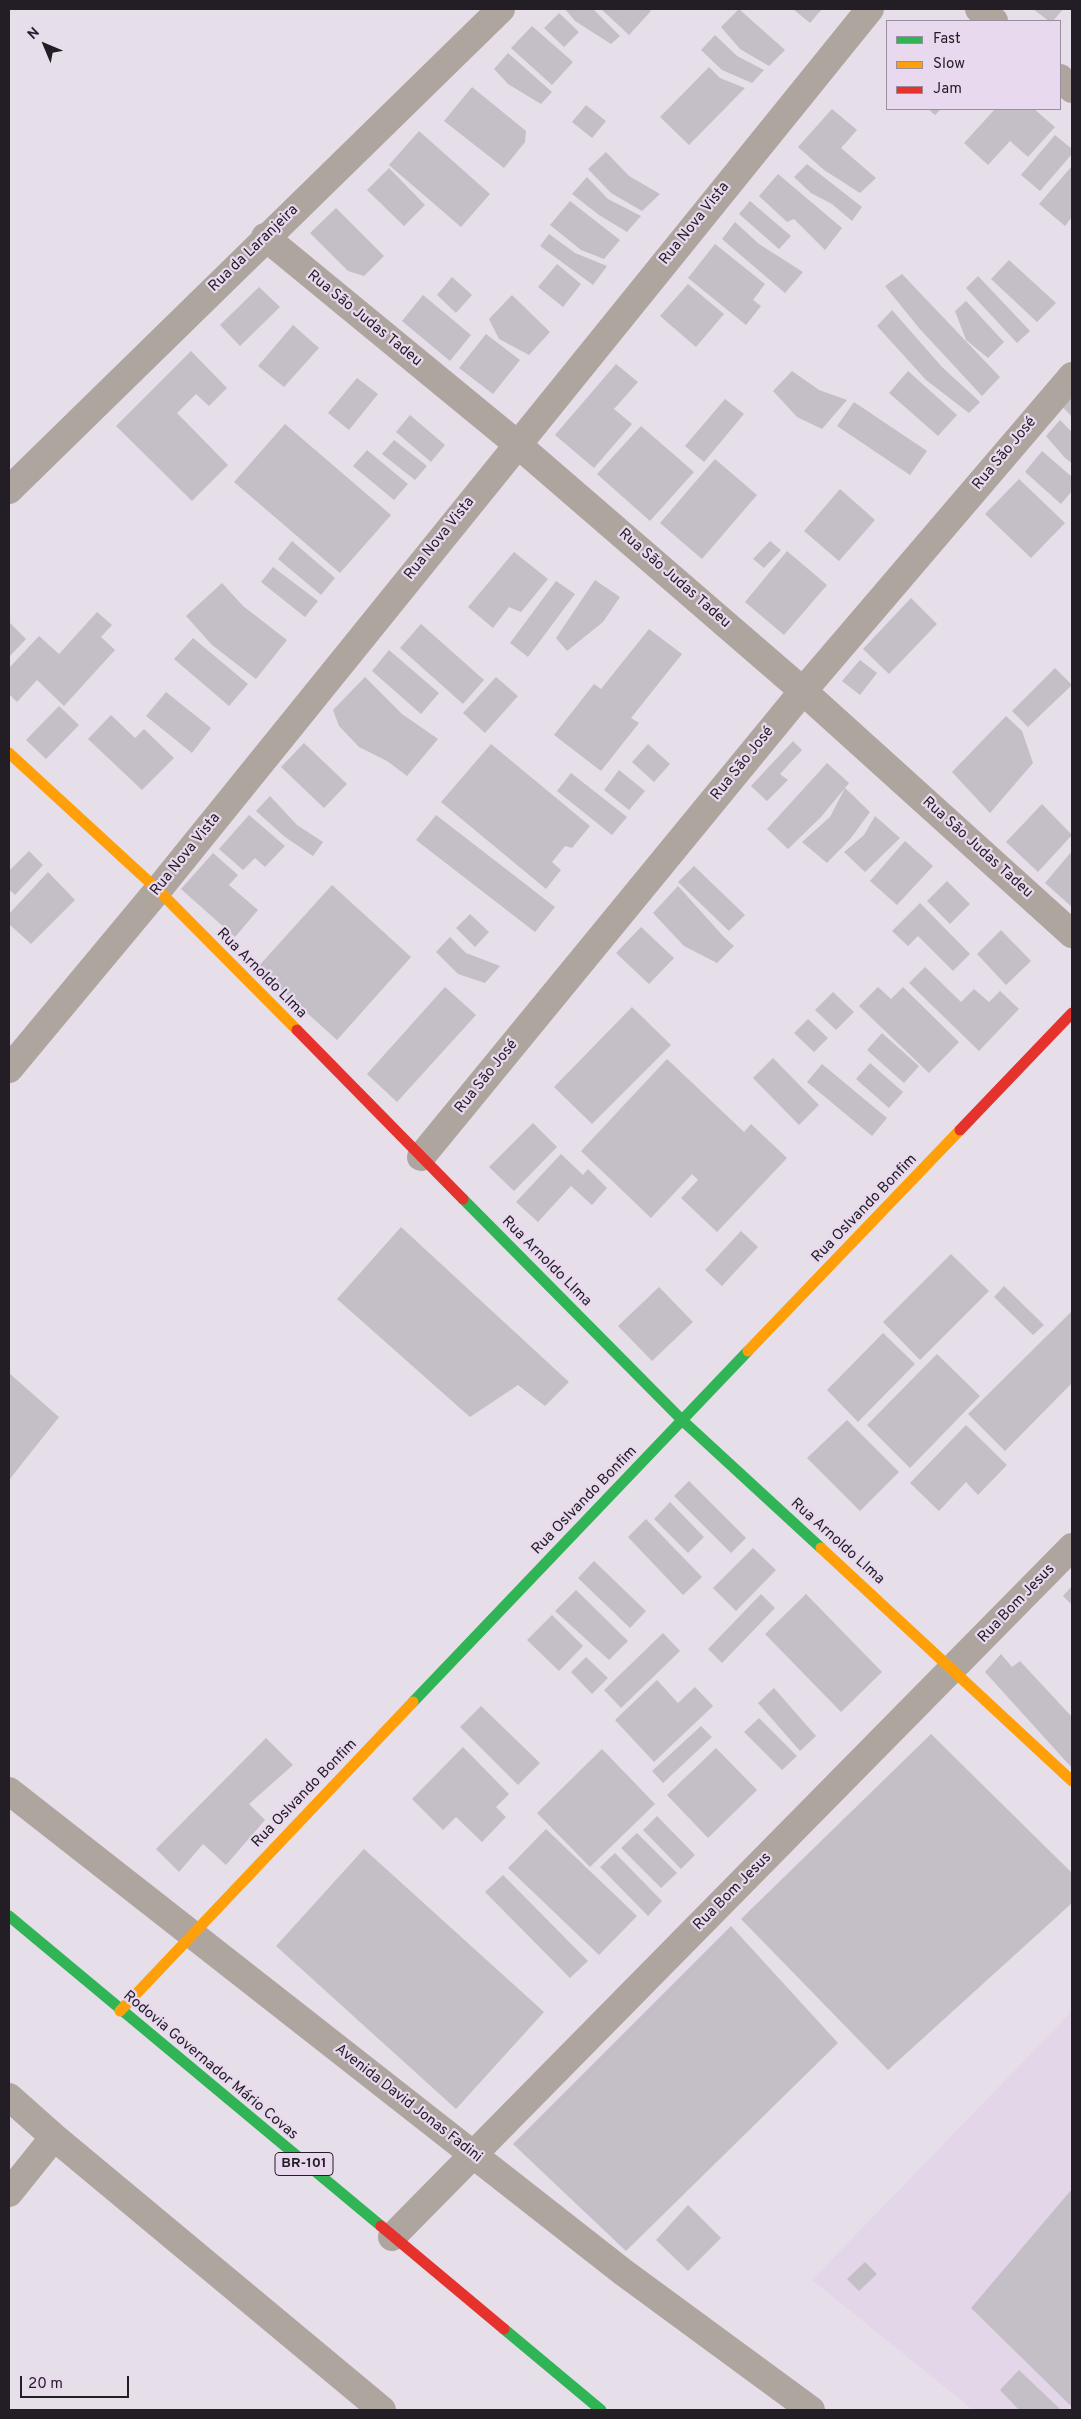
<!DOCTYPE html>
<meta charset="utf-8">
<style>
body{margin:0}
#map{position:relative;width:1081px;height:2419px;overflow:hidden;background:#e6dee9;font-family:Overpass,sans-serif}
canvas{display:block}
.frame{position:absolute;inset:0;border:10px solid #231d25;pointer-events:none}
.legend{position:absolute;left:886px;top:20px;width:175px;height:90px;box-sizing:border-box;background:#e8d9ee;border:1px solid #998e9e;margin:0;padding:6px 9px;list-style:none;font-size:15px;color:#231d25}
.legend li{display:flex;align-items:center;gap:10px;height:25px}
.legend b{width:25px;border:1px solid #998e9e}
.north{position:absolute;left:20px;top:20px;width:50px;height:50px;-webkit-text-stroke:4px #e8d9ee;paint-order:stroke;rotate:315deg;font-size:14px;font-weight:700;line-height:20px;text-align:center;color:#231d25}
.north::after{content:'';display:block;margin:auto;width:18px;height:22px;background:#231d25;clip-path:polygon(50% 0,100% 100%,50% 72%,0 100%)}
.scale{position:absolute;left:20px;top:2376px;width:109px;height:22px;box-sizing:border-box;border:2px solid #231d25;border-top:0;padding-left:6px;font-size:15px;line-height:18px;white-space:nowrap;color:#231d25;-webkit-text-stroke:4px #e8d9ee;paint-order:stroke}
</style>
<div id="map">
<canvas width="1081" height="2419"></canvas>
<div class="frame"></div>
<ul class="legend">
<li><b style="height:6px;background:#30b455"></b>Fast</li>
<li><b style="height:6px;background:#ff9f0a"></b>Slow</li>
<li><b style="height:6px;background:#e5322d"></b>Jam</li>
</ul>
<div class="north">N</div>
<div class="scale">20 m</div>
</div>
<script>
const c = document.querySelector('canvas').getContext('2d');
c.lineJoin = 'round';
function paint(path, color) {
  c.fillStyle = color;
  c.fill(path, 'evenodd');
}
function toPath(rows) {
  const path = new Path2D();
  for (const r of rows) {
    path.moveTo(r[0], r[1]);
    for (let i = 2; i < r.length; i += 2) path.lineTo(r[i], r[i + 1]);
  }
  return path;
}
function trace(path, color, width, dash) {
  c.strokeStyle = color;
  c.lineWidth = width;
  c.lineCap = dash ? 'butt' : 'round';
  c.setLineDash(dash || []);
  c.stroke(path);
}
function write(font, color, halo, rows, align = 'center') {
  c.font = font + ' Overpass,sans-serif';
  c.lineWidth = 4.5;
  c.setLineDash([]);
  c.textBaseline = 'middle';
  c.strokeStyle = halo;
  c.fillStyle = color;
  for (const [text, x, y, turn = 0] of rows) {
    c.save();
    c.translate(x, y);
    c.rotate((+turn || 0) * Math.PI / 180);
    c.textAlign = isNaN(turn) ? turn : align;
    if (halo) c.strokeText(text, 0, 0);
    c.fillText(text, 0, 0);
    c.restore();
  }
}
const built = toPath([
 [1072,2011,1072,2410,973,2410,812,2280]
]);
const building = toPath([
 [565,9,593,9,620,36,611,44,575,21],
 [601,9,649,9,651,11,629,35],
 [739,9,785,50,769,66,740,49,721,27],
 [793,9,822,9,810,23],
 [1033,9,1063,9,1053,21,1049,21],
 [559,13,579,32,564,47,544,28],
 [532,26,573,62,552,85,511,48],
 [715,35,737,56,764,70,752,83,722,70,701,50],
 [508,53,552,92,541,104,508,84,494,69],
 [709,67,720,78,745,88,689,145,660,117],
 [472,87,526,131,525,142,504,168,444,121],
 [586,105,606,121,592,138,572,122],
 [832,109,857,130,841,148,876,178,860,193,824,170,798,147],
 [928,109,941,109,935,115],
 [995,109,1034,109,1055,127,1028,157,1010,141,988,165,964,143],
 [419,131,490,194,461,227,389,165],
 [1055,135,1072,149,1072,154,1040,191,1021,175],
 [606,152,629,176,660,194,642,211,611,193,588,169],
 [807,164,862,207,852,221,832,204,811,193,794,177],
 [1072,166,1072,217,1065,226,1039,204],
 [389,168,425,205,404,226,367,190],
 [778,174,842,228,825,250,794,219,787,222,759,196],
 [587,177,608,199,641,216,627,232,599,215,572,194],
 [570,201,620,240,604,259,581,250,550,225],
 [750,201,791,236,779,249,739,214],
 [336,208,384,256,364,276,348,271,310,233],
 [735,222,759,244,803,272,785,293,722,239],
 [549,234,575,253,607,266,593,285,540,246],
 [715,244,765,284,753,300,761,306,746,325,688,278],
 [1009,260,1056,303,1037,322,991,279],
 [557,264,581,284,563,307,538,287],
 [902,274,1000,377,982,396,919,328,885,286],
 [978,276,1030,331,1017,343,966,288],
 [452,277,472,295,456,313,437,295],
 [688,284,724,314,696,347,660,316],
 [259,287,280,307,240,346,220,325],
 [423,295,471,335,450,361,402,321],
 [512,295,550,332,529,355,499,339,489,319],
 [966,301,1004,342,988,358,966,340,955,311],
 [892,310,942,367,980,402,969,413,926,380,877,326],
 [293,325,319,348,284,387,258,366],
 [486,334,520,360,493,394,459,368],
 [191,351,227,388,209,406,196,394,177,413,228,465,192,501,116,426],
 [616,364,638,382,614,409,632,424,594,468,555,435],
 [792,371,819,390,847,400,822,429,797,417,773,391],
 [908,371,957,415,938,436,889,393],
 [357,378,378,394,349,430,328,413],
 [1072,392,1072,417,1060,404],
 [725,399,744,414,704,462,685,446],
 [854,402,927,451,910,475,837,426],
 [410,415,445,445,431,462,396,432],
 [1060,420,1072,432,1072,463,1065,458,1046,436],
 [285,424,391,515,340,573,234,482],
 [641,426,694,472,650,521,597,474],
 [394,440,427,466,415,480,382,454],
 [367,450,408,484,394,500,353,466],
 [1042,451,1072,477,1072,491,1061,504,1025,472],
 [715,459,757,495,702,559,660,523],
 [1019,479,1065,523,1031,558,985,514],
 [840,489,875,520,839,561,804,531],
 [292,541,335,578,321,595,278,559],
 [770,541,781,550,764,568,753,559],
 [787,551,827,585,784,635,745,602],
 [514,552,548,579,521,612,509,607,493,628,468,607],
 [273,567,318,601,305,617,261,582],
 [595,580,620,597,603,622,567,651,556,638],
 [556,581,575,594,528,657,510,643],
 [222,583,243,606,287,640,256,679,212,645,186,616],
 [911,598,937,624,889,674,863,649],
 [97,612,112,625,101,637,115,650,64,706,37,680,17,702,9,694,9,668,39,636,59,654],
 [9,622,26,639,9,657],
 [421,624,484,680,463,704,400,648],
 [649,629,682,654,631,718,639,723,601,771,554,735,594,684,601,689],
 [193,638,248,684,229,706,174,659],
 [389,650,439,693,421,714,372,671],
 [860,660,877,673,860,695,842,681],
 [1055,668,1072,685,1028,727,1012,711],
 [365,677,402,714,438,739,407,776,387,761,359,747,339,726,333,710],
 [496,677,518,696,485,733,463,713],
 [166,692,211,728,192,753,146,716],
 [59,706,79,725,46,759,26,740],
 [111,715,135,738,144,729,174,758,142,790,88,739],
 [1006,716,1022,731,1033,763,990,813,952,772],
 [793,741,802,750,780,774,788,780,767,801,751,786],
 [304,743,347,784,324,808,281,767],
 [491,744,590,826,572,848,565,846,552,862,561,870,546,889,441,802],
 [648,744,670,764,654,782,632,762],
 [827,763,849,783,845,788,870,812,851,838,827,863,802,842,830,817,845,788,821,817,788,849,767,829],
 [619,770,645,791,629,810,604,790],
 [571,773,627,817,612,835,557,791],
 [270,796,297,825,323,842,313,856,285,837,256,811],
 [1042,804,1072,835,1038,872,1006,842],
 [249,815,285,846,265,867,255,858,243,870,219,849],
 [436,815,555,907,535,932,416,840],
 [875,816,900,838,865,872,844,852,864,835],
 [905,841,933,866,897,905,870,881],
 [29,851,43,865,15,895,9,889,9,871],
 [1072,851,1072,907,1045,883],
 [213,853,238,875,229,885,258,910,235,937,181,889],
 [694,866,745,915,729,931,678,882],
 [48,872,75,900,31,944,9,924,9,914],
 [947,881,970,904,950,924,927,901],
 [332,885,411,957,337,1040,257,968],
 [678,886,723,936,734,946,717,963,684,946,653,913],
 [920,903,970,954,953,971,918,936,908,946,892,931],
 [470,914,489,932,475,947,456,928],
 [641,927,674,958,649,984,616,953],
 [1001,930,1031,961,1006,985,977,954],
 [450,937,466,953,500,966,485,983,458,974,436,952],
 [925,967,961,1002,974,989,989,1002,1000,991,1019,1009,979,1051,909,983],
 [445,987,476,1015,397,1102,367,1074],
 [878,987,891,999,903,987,959,1042,929,1073,859,1006],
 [833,992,854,1012,836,1030,815,1010],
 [632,1007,671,1045,592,1124,554,1087],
 [808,1019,828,1038,814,1052,794,1033],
 [882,1033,919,1066,904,1083,867,1050],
 [773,1058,819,1105,799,1125,753,1078],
 [667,1059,744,1132,751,1124,787,1158,717,1232,681,1198,698,1180,692,1174,651,1218,581,1151],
 [870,1063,903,1092,889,1108,856,1079],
 [822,1064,887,1118,872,1136,807,1082],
 [533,1123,557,1147,514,1191,489,1167],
 [561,1154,583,1175,588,1169,607,1188,592,1205,571,1186,538,1222,516,1202],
 [401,1227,569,1382,545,1406,518,1385,470,1417,337,1299],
 [741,1231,758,1247,722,1286,705,1270],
 [951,1254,989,1291,920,1360,883,1322],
 [1004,1286,1044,1325,1033,1335,994,1297],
 [659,1287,693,1322,652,1361,618,1326],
 [1072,1311,1072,1383,1005,1451,968,1414],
 [883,1333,915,1364,858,1422,827,1390],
 [937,1354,980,1396,910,1468,867,1425],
 [9,1373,59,1417,9,1480],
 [847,1420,899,1472,860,1511,807,1458],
 [966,1425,1007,1465,978,1495,966,1482,939,1511,910,1483],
 [689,1481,746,1538,731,1553,674,1496],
 [670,1502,704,1537,688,1553,654,1519],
 [646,1519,702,1577,683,1595,628,1537],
 [753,1548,776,1570,736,1611,713,1588],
 [594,1561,646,1611,630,1628,578,1578],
 [1072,1586,1072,1605,1063,1596],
 [576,1590,628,1641,609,1660,555,1611],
 [761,1594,775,1608,722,1663,708,1649],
 [806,1594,882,1672,841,1712,765,1634],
 [552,1615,583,1646,559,1671,527,1640],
 [663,1633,680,1651,621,1708,604,1690],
 [1001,1654,1012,1667,1020,1661,1072,1717,1072,1768,985,1672],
 [586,1657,608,1678,592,1694,571,1672],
 [657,1680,678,1703,695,1687,713,1706,654,1762,615,1720],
 [774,1688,816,1736,800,1751,758,1703],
 [481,1706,540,1763,518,1785,460,1727],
 [759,1718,797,1756,782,1770,744,1732],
 [701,1726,712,1737,663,1783,652,1771],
 [931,1734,1072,1873,1072,1903,888,2070,741,1919],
 [266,1738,293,1765,249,1804,265,1820,226,1865,203,1844,179,1872,156,1849],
 [463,1747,509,1794,496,1807,506,1817,482,1842,456,1817,443,1830,412,1799],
 [716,1748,757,1790,708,1838,667,1795],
 [602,1749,655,1804,590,1867,537,1813],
 [657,1816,695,1855,681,1869,643,1830],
 [546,1829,637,1916,599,1955,508,1868],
 [637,1833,677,1873,661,1888,621,1848],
 [364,1849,544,2012,456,2109,276,1946],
 [615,1853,662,1901,648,1916,600,1867],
 [503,1875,588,1961,570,1978,485,1892],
 [731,1926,838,2043,626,2251,513,2144],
 [1072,2189,1072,2407,971,2308],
 [688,2205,721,2238,688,2271,656,2240],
 [865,2262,877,2274,859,2291,847,2279],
 [1019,2370,1061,2410,1019,2410,1000,2390]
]);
const street = toPath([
 [979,9,994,21],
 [1060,78,1072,89],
 [265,237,517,444,803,691,1072,934],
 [9,490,501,9],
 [9,1069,158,890,870,9],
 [421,1157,803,691,1072,376],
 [9,1791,623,2272,811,2410],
 [9,2097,54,2137,382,2410],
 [9,2193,54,2137],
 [392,2237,1072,1547]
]);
const fast = toPath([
 [463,1199,683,1421,821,1548],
 [413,1702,748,1351],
 [9,1916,381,2226],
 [504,2329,601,2410]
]);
const slow = toPath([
 [9,753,158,890,297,1030],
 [748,1351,960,1130],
 [821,1548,1072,1781],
 [120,2011,413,1702]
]);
const jam = toPath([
 [297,1030,463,1199],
 [960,1130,1072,1013],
 [381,2226,504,2329]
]);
const shields = [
 [304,2164,58]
];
const shieldNames = [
 ["BR-101",304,2164]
];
const streetNames = [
 ["Rua Nova Vista",695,224,-51],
 ["Rua da Laranjeira",254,249,-44],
 ["Rua São Judas Tadeu",364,319,39],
 ["Rua São José",1005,454,-50],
 ["Rua Nova Vista",440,539,-51],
 ["Rua São Judas Tadeu",674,579,41],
 ["Rua São José",743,764,-51],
 ["Rua São Judas Tadeu",977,848,42],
 ["Rua Nova Vista",186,855,-51],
 ["Rua Arnoldo LIma",261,974,45],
 ["Rua São José",487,1077,-51],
 ["Rua Oslvando Bonfim",865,1209,-46],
 ["Rua Arnoldo LIma",546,1262,45],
 ["Rua Oslvando Bonfim",585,1501,-46],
 ["Rua Arnoldo LIma",837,1542,42],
 ["Rua Bom Jesus",1017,1604,-46],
 ["Rua Oslvando Bonfim",305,1794,-46],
 ["Rua Bom Jesus",733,1892,-45],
 ["Rodovia Governador Mário Covas",210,2066,40],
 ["Avenida David Jonas Fadini",408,2104,38]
];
paint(built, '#e4d6e9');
paint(building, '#c4bec6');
trace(street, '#aea59f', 28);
trace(fast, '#30b455', 11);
trace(slow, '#ff9f0a', 11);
trace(jam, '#e5322d', 11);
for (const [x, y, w] of shields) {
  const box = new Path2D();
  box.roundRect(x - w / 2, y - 11.5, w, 23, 4);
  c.fillStyle = '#e8d9ee';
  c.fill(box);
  trace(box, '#231d25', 1);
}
write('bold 14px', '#231d25', null, shieldNames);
write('15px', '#231d25', '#e8d9ee', streetNames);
</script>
